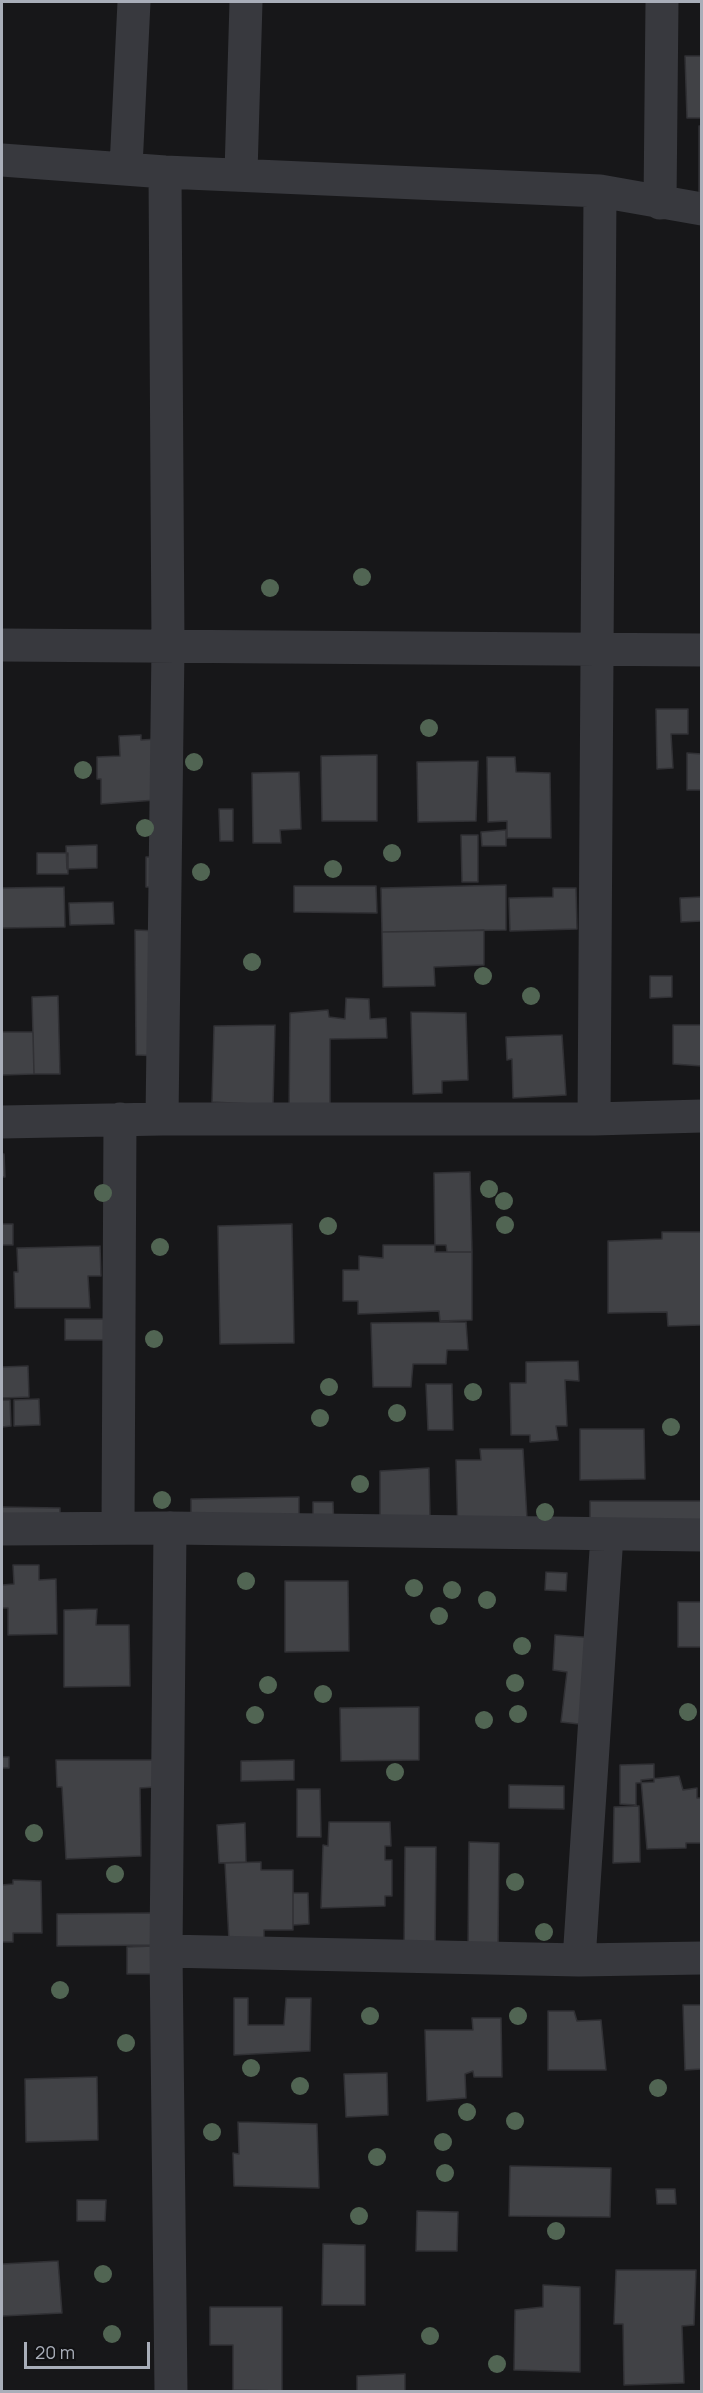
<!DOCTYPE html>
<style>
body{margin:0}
#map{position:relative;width:703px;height:2393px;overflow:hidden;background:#171719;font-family:Manrope,sans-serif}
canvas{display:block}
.frame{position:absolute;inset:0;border:3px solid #a9aeb9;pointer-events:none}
.scale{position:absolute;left:24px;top:2342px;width:126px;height:27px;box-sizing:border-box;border:3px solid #a9aeb9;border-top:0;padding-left:8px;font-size:18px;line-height:21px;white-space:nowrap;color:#a9aeb9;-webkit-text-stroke:4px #121214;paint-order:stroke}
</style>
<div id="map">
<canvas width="703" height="2393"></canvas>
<div class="frame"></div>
<div class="scale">20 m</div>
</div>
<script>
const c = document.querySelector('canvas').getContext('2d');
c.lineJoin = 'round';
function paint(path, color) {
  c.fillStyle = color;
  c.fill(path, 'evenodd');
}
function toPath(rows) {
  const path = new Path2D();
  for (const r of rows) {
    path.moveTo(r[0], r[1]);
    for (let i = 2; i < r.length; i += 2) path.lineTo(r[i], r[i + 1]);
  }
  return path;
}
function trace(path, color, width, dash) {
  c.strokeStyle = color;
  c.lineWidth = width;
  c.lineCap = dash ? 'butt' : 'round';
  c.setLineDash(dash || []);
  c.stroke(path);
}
const building = toPath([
 [685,56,702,56,702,118,687,118,685,56],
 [699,126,702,126,702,199,699,199,699,126],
 [656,709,688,709,688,734,671,734,673,768,657,769,656,709],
 [141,735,141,740,158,739,156,800,101,804,101,779,97,779,97,757,120,756,119,736,141,735],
 [687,753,702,754,702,790,687,790,687,753],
 [377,755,377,821,322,821,321,756,377,755],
 [487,757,515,757,516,772,550,773,551,838,507,838,507,821,488,822,487,757],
 [478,761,476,821,418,822,417,762,478,761],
 [299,772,301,829,280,830,281,843,253,843,252,773,299,772],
 [219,809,233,809,233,841,220,841,219,809],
 [506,830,506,846,482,846,481,832,506,830],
 [461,835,478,835,478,882,462,882,461,835],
 [97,845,97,868,67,869,66,846,97,845],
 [37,853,68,853,68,874,37,874,37,853],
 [146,857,157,857,158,887,146,887,146,857],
 [506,885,506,930,382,932,381,888,506,885],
 [294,886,376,886,377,913,294,912,294,886],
 [64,887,65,927,2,928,2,888,64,887],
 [553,888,576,888,577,929,510,931,509,898,553,897,553,888],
 [702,897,702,921,681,922,680,898,702,897],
 [113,902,114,924,70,925,69,903,113,902],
 [135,930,160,931,163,1056,136,1055,135,930],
 [484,930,484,965,434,967,435,986,383,987,382,932,484,930],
 [650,976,672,976,672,997,650,998,650,976],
 [58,996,60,1074,34,1074,32,997,58,996],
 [346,998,369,999,370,1019,386,1018,387,1038,330,1039,330,1119,289,1119,290,1013,328,1010,329,1017,345,1019,346,998],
 [411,1012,466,1013,468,1080,442,1081,442,1093,413,1094,411,1012],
 [275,1025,273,1105,212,1102,214,1026,275,1025],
 [673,1025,702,1025,702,1066,673,1064,673,1025],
 [2,1032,33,1032,34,1074,2,1075,2,1032],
 [562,1035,566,1095,513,1098,512,1059,507,1060,506,1037,562,1035],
 [2,1154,4,1154,5,1177,2,1177,2,1154],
 [470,1172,472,1252,435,1252,434,1173,470,1172],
 [2,1224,13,1224,13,1245,2,1245,2,1224],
 [292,1224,294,1343,220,1344,218,1226,292,1224],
 [662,1232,702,1232,702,1325,668,1326,667,1312,608,1313,608,1241,662,1239,662,1232],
 [383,1245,446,1245,447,1252,472,1252,472,1320,440,1321,439,1311,358,1314,358,1301,343,1301,343,1270,359,1270,359,1256,383,1258,383,1245],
 [100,1246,101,1276,88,1276,90,1308,15,1308,14,1272,18,1272,17,1248,100,1246],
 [65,1319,117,1319,118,1340,65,1340,65,1319],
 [466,1322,468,1350,447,1350,446,1364,413,1364,411,1387,373,1387,371,1323,466,1322],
 [578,1361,579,1381,565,1380,567,1426,556,1426,558,1440,530,1442,530,1435,511,1435,510,1383,526,1383,526,1362,578,1361],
 [28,1366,29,1397,2,1398,2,1367,28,1366],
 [426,1384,452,1384,453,1430,428,1430,426,1384],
 [39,1399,40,1425,14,1426,14,1400,39,1399],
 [2,1400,10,1400,11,1426,2,1427,2,1400],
 [580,1429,644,1429,645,1479,580,1480,580,1429],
 [480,1449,523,1449,527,1519,458,1537,456,1460,481,1460,480,1449],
 [429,1468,430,1518,380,1538,380,1471,429,1468],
 [299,1497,299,1524,191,1523,191,1499,299,1497],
 [590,1501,702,1501,702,1538,590,1537,590,1501],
 [313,1502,333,1502,334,1531,313,1531,313,1502],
 [2,1507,60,1508,60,1528,2,1529,2,1507],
 [13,1565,39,1565,39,1580,56,1579,57,1634,8,1635,8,1608,2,1608,2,1585,14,1584,13,1565],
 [546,1572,567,1573,566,1591,545,1590,546,1572],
 [285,1581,348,1581,349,1651,285,1652,285,1581],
 [678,1602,702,1602,702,1647,678,1647,678,1602],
 [97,1609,96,1625,129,1625,130,1686,64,1687,64,1610,97,1609],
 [555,1635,596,1638,588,1725,561,1722,567,1672,553,1670,555,1635],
 [419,1707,419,1760,341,1761,340,1708,419,1707],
 [2,1757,9,1757,9,1768,2,1768,2,1757],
 [56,1760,155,1760,155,1787,140,1788,141,1856,66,1859,62,1787,57,1787,56,1760],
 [294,1760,294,1780,241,1781,241,1761,294,1760],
 [654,1764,654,1782,636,1783,636,1805,620,1804,620,1765,654,1764],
 [679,1776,683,1790,697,1788,697,1798,702,1798,702,1843,686,1843,686,1848,647,1849,641,1780,679,1776],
 [509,1785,564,1786,564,1809,509,1808,509,1785],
 [297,1789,320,1789,321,1837,297,1837,297,1789],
 [639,1806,640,1862,613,1863,614,1807,639,1806],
 [329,1822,390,1822,391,1846,385,1846,385,1860,392,1860,392,1896,385,1896,385,1906,321,1908,323,1845,328,1846,329,1822],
 [245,1823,246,1862,219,1863,217,1825,245,1823],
 [469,1842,499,1843,498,1952,468,1952,469,1842],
 [405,1847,436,1847,435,1954,404,1954,405,1847],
 [261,1862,261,1870,293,1870,293,1930,264,1930,264,1940,229,1941,225,1863,261,1862],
 [13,1880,41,1881,42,1933,13,1933,13,1942,2,1942,2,1885,13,1884,13,1880],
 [293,1893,308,1893,309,1924,293,1925,293,1893],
 [153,1913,153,1945,57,1946,57,1914,153,1913],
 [153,1946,153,1974,127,1974,127,1947,153,1946],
 [234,1998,248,1998,248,2025,284,2025,286,1998,311,1998,310,2051,234,2055,234,1998],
 [683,2005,702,2005,702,2069,685,2070,683,2005],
 [548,2011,574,2011,577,2021,601,2020,606,2070,548,2070,548,2011],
 [472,2018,501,2018,502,2077,474,2077,473,2071,465,2074,466,2098,427,2101,425,2030,473,2030,472,2018],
 [387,2073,388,2115,346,2117,344,2074,387,2073],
 [97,2077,98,2140,26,2142,25,2079,97,2077],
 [238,2122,317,2124,319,2188,234,2186,233,2153,239,2154,238,2122],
 [510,2166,611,2168,610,2217,509,2216,510,2166],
 [656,2189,675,2189,676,2204,657,2204,656,2189],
 [77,2200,106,2200,105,2221,77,2221,77,2200],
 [417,2211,458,2212,457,2251,416,2251,417,2211],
 [323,2244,365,2245,365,2305,322,2305,323,2244],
 [58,2261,62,2313,2,2316,2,2264,58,2261],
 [616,2270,696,2270,694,2325,682,2326,684,2383,624,2385,623,2324,614,2324,616,2270],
 [543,2285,580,2287,580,2372,514,2370,515,2310,543,2307,543,2285],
 [210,2307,282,2307,282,2391,233,2390,233,2345,210,2345,210,2307],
 [405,2374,405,2392,357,2392,357,2376,405,2374]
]);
const minor = toPath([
 [2,160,165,172,600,191,702,209],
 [126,167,134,2],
 [241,173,246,2],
 [660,203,662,2],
 [2,645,702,650],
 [162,1119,168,647,165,172],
 [594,1119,600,191],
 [2,1122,162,1119,594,1119,702,1116],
 [118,1528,120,1119],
 [170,1528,166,1951,171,2392],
 [2,1529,170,1528,702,1535],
 [166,1951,579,1960,702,1958],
 [579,1960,607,1535]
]);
const trees = [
 [362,577],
 [270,588],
 [429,728],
 [194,762],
 [83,770],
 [145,828],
 [392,853],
 [333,869],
 [201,872],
 [252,962],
 [483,976],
 [531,996],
 [489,1189],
 [103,1193],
 [504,1201],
 [505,1225],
 [328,1226],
 [160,1247],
 [154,1339],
 [329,1387],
 [473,1392],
 [397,1413],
 [320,1418],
 [671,1427],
 [360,1484],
 [162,1500],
 [545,1512],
 [246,1581],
 [414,1588],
 [452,1590],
 [487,1600],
 [439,1616],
 [522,1646],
 [515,1683],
 [268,1685],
 [323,1694],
 [688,1712],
 [518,1714],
 [255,1715],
 [484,1720],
 [395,1772],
 [34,1833],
 [115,1874],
 [515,1882],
 [544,1932],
 [60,1990],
 [370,2016],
 [518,2016],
 [126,2043],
 [251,2068],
 [300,2086],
 [658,2088],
 [467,2112],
 [515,2121],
 [212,2132],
 [443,2142],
 [377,2157],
 [445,2173],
 [359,2216],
 [556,2231],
 [103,2274],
 [112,2334],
 [430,2336],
 [497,2364]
];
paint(building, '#414246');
trace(building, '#313135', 1.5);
trace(minor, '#38393e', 33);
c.fillStyle = '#516553';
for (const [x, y] of trees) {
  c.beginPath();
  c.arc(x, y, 9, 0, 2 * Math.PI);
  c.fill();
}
</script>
